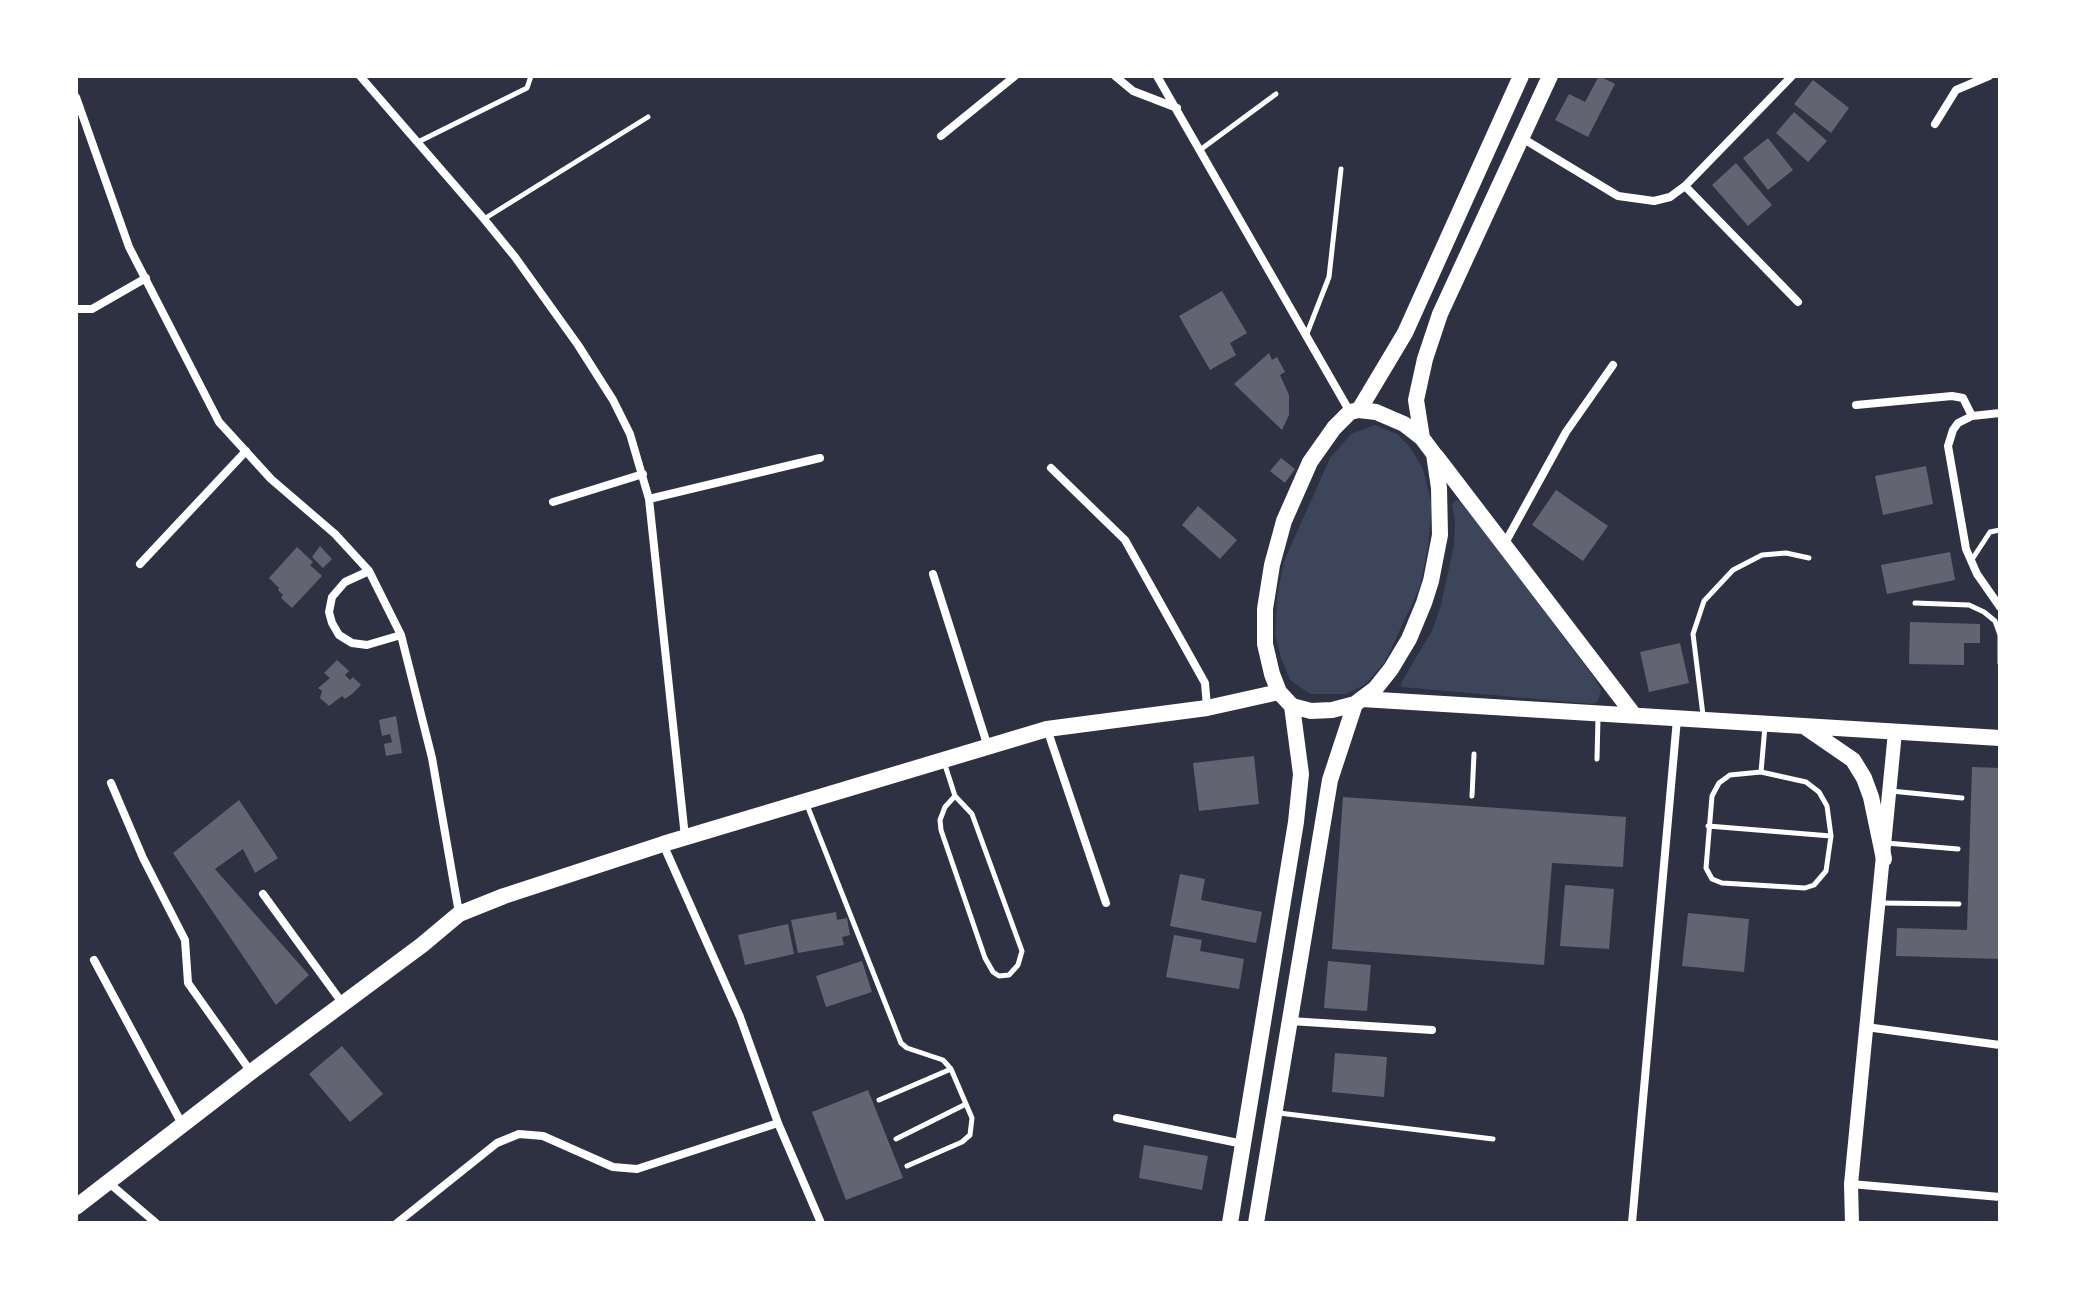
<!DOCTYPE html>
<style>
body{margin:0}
#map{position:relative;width:2076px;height:1299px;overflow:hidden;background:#2d3142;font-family:"Sofia Sans Condensed",sans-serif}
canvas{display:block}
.frame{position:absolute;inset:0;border:78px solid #fff;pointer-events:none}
</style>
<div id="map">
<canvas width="2076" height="1299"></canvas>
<div class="frame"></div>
</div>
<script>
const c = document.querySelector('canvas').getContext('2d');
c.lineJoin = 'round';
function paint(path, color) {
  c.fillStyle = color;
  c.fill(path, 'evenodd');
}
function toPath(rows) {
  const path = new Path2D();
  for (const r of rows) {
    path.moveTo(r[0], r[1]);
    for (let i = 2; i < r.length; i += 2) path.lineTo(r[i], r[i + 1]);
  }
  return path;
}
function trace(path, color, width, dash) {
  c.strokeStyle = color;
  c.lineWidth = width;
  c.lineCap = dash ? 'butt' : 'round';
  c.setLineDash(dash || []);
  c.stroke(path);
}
const green = toPath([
 [1375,425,1397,434,1410,447,1423,469,1432,505,1428,547,1420,587,1385,662,1366,684,1346,694,1310,694,1290,680,1281,658,1275,635,1277,596,1284,561,1330,458,1351,434],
 [1456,500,1461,500,1593,676,1601,689,1598,701,1592,704,1402,687,1401,683,1433,629,1441,604,1454,545,1455,521,1452,505]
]);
const building = toPath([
 [1599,76,1615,84,1588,137,1555,120,1569,94,1585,102],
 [1813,80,1849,108,1831,133,1794,104],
 [1794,112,1827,141,1808,162,1776,133],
 [1768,138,1793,170,1768,190,1743,158],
 [1736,163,1772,205,1748,226,1712,185],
 [1222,291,1247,333,1230,343,1236,355,1210,370,1179,316],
 [1269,353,1272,360,1277,357,1285,372,1280,375,1289,395,1289,415,1282,430,1234,384],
 [1281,458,1295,469,1285,483,1270,471],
 [1926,466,1933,504,1883,515,1875,476],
 [1556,490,1608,526,1583,561,1532,525],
 [1198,506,1237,540,1220,559,1182,525],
 [320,546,332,559,323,568,312,557],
 [297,547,313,562,310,565,322,576,292,608,281,598,283,595,278,590,279,588,269,578],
 [1950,552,1955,580,1887,594,1881,565],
 [1910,622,1980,624,1980,643,1964,643,1964,665,1909,664],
 [1680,643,1689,683,1649,692,1640,652],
 [337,660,349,671,345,675,350,680,353,677,361,685,352,694,345,699,342,696,329,706,320,698,322,691,318,688,330,678,324,673],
 [396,716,402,753,386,756,384,744,392,742,390,734,382,736,379,720],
 [1254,756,1259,804,1199,811,1193,763],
 [1972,767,2000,768,2000,959,1896,956,1897,928,1967,930],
 [1343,797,1626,817,1623,867,1552,863,1544,965,1332,949],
 [239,800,278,858,255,873,243,849,215,869,309,975,276,1005,173,853],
 [1180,874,1205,879,1201,900,1262,912,1256,943,1170,926],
 [1565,885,1614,889,1609,949,1560,946],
 [836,912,837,920,847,918,850,935,842,937,844,945,798,953,791,920],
 [1688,913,1749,919,1744,972,1682,966],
 [788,924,794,954,745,965,738,935],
 [1174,935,1202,940,1200,951,1244,959,1239,989,1166,977],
 [862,961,872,992,826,1007,816,976],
 [1328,961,1371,965,1367,1011,1324,1008],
 [342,1046,383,1094,350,1122,309,1074],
 [1335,1053,1387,1057,1384,1097,1332,1092],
 [868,1090,903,1178,846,1200,812,1112],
 [1144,1145,1208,1156,1202,1190,1139,1178]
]);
const service = toPath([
 [418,142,527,88,531,76],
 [1200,150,1276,94],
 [484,219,648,117],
 [1306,336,1329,277,1341,169],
 [1971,561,1990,532,2000,530],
 [1915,603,1969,605,1984,612,1995,621,2000,635,2000,663],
 [1703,715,1693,634,1704,601,1733,570,1762,555,1786,553,1809,558],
 [1597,759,1598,718],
 [945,765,955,796,972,814,1022,951,1018,965,1009,975,999,976,993,972,985,958,941,830,940,820,945,807,955,796],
 [1761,772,1806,782,1819,792,1827,806,1831,836,1826,871,1814,885,1805,888,1722,883,1712,879,1706,868,1712,796,1719,783,1730,775,1761,772],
 [1761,772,1765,726],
 [1891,791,1962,798],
 [1472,796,1474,754],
 [807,805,901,1043,907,1048,943,1060,951,1069,972,1118,970,1135,962,1142,907,1166],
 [1708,826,1831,836],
 [1886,843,1958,849],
 [1881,903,1959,904],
 [879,1100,951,1069],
 [1279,1113,1493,1139],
 [896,1139,966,1104]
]);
const minor = toPath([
 [360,76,484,219,515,257,578,345,613,400,630,434,649,499,685,837],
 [1115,76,1133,91,1177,108],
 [1157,76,1350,412],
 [76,97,129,247,219,422,271,479,335,534,369,571,401,635,432,758,459,913],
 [1935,124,1956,90,1989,76],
 [941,136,1015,76],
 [1522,138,1618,196,1654,201,1670,197,1685,186,1792,76],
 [1685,186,1798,302],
 [76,309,92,309,146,278],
 [1856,405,1952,396,1963,398,1972,416],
 [2000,413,1972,416,1958,423,1953,430,1948,446,1966,549,1977,574,2000,607],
 [1051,468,1125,540,1205,683,1207,707],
 [649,499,820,458],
 [553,502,643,474],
 [1505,543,1566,432,1613,365],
 [140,564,246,451],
 [369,571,345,582,332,597,329,612,332,623,339,635,352,643,367,645,401,635],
 [933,574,988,747],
 [1047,729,1106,903],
 [111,783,143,858,185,940,188,983,251,1072],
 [663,844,740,1017,778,1123,821,1223],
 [263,894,343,1004],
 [94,960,182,1124],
 [1290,1021,1432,1030],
 [1866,1027,2000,1045],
 [1117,1118,1243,1144],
 [109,1183,156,1223],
 [1851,1184,2000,1197],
 [397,1223,497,1143,519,1134,543,1136,613,1167,637,1169,778,1123],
 [1632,1223,1677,719]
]);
const tertiary = toPath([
 [1852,1223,1851,1184,1895,732]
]);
const secondary = toPath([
 [1359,410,1376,412,1404,424,1422,438,1434,454,1439,488,1440,535,1431,581,1424,603,1409,639,1391,669,1375,689,1355,704,1332,710,1311,711,1292,706,1279,692,1272,674,1265,644,1265,609,1272,565,1284,521,1310,462,1334,428,1350,412,1359,410],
 [1359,410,1405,333,1521,76],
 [1422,438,1416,400,1425,359,1440,314,1550,76],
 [1436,456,1634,715],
 [1362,699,2000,738],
 [1805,727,1853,760,1864,778,1871,797,1884,859],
 [76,1207,251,1072,422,945,459,914,504,896,663,844,1047,729,1207,708,1279,692],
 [1230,1223,1296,822,1301,774,1292,706],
 [1256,1223,1330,780,1355,704]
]);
paint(green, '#3c4559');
paint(building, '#626471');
trace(service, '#fff', 5);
trace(minor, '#fff', 8);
trace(tertiary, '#fff', 14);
trace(secondary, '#fff', 16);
</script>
